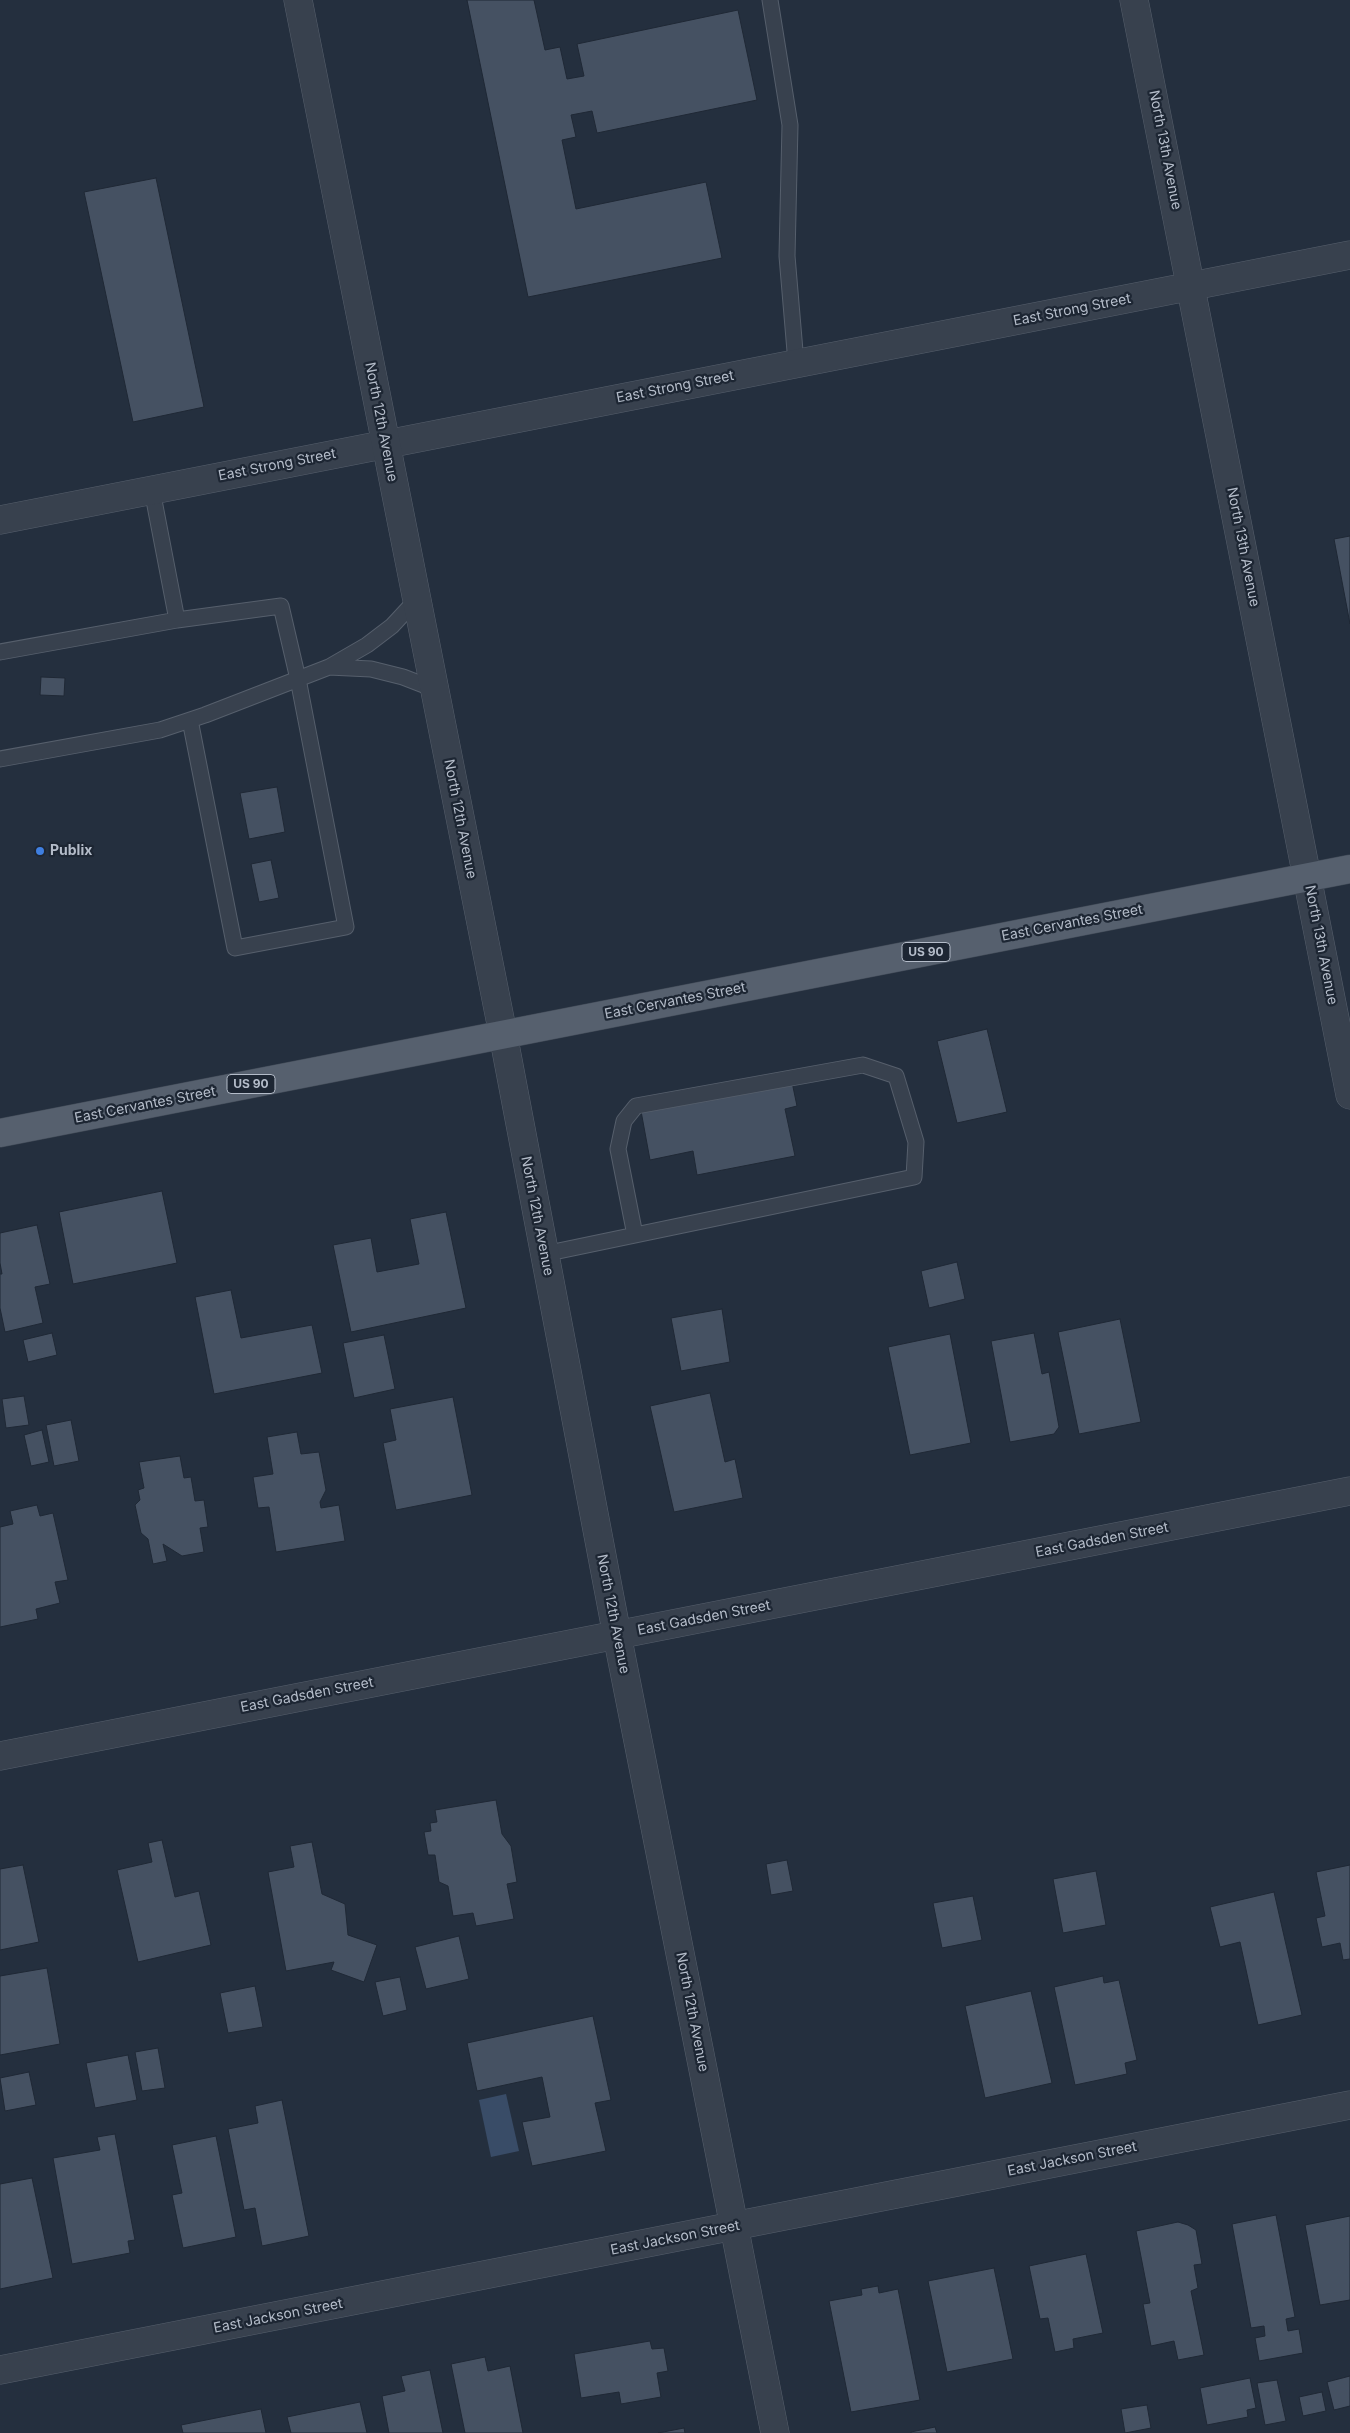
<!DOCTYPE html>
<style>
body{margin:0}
canvas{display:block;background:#242f3e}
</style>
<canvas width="1350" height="2433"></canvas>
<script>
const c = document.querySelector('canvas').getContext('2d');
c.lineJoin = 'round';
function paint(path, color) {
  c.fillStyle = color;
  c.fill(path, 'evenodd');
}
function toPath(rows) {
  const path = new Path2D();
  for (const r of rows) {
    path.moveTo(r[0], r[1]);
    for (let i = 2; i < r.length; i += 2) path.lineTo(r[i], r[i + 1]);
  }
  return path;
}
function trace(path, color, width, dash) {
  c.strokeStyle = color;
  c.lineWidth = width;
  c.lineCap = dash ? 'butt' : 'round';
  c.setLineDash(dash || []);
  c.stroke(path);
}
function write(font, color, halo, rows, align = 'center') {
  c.font = font + ' Inter,sans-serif';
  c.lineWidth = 4.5;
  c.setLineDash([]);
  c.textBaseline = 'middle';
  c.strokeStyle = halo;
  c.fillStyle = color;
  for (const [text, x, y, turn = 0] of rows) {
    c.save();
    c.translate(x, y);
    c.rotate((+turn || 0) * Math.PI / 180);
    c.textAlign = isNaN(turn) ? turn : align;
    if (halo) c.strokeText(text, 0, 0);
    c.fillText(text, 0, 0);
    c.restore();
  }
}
const water = toPath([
 [506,2094,519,2151,491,2157,479,2100]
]);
const building = toPath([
 [467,0,534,0,545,50,560,47,567,79,584,76,577,44,738,10,757,100,597,133,592,111,571,115,576,137,562,140,576,209,706,182,722,258,528,297,467,0],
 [156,178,204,407,133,422,84,192,156,178],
 [1350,536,1350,624,1334,539,1350,536],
 [41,677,65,678,64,696,40,695,41,677],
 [277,787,285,832,249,839,240,793,277,787],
 [271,860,279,898,259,902,251,864,271,860],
 [987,1029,1007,1112,957,1123,937,1041,987,1029],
 [792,1082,797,1106,785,1109,795,1156,697,1175,693,1151,650,1160,641,1111,792,1082],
 [162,1191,177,1263,73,1284,59,1212,162,1191],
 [446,1212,466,1308,351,1332,333,1245,371,1238,377,1272,419,1264,410,1219,446,1212],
 [37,1225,50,1284,35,1287,43,1323,5,1332,0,1308,0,1274,2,1274,0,1263,0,1233,37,1225],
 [957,1262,965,1299,929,1308,921,1271,957,1262],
 [231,1290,241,1338,312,1325,322,1373,214,1394,195,1297,231,1290],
 [722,1309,730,1362,681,1371,671,1318,722,1309],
 [1120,1319,1141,1422,1079,1434,1058,1332,1120,1319],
 [52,1333,57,1355,28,1362,23,1340,52,1333],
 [1034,1333,1042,1374,1049,1372,1059,1427,1054,1434,1010,1442,991,1341,1034,1333],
 [950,1334,971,1443,910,1455,888,1347,950,1334],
 [384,1335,395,1389,354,1398,343,1343,384,1335],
 [710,1393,725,1462,735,1459,743,1498,674,1512,650,1406,710,1393],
 [24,1396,29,1425,6,1428,2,1399,24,1396],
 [453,1397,472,1495,396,1510,383,1443,396,1440,390,1409,453,1397],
 [71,1420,79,1461,54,1466,46,1425,71,1420],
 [42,1430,49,1462,31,1466,24,1435,42,1430],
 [297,1432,301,1454,319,1452,326,1490,320,1502,321,1508,339,1505,345,1541,276,1552,269,1507,258,1508,253,1477,273,1474,267,1437,297,1432],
 [180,1456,184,1478,191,1477,195,1501,204,1500,208,1527,200,1528,204,1552,182,1556,163,1544,167,1561,153,1564,148,1539,141,1533,135,1505,140,1500,138,1490,144,1488,139,1462,180,1456],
 [37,1505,40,1516,53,1513,68,1580,55,1582,60,1603,36,1609,38,1619,0,1627,0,1527,13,1524,10,1511,37,1505],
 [496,1800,502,1834,511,1846,517,1882,507,1884,514,1919,476,1926,473,1913,453,1916,448,1886,439,1882,435,1855,428,1855,424,1832,431,1831,430,1823,437,1822,435,1810,496,1800],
 [162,1840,175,1897,199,1891,211,1945,138,1962,117,1870,152,1862,148,1843,162,1840],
 [312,1842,322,1894,345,1904,348,1935,377,1945,364,1982,331,1970,334,1962,286,1971,268,1872,294,1867,290,1846,312,1842],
 [787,1860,793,1891,771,1895,766,1864,787,1860],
 [23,1865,39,1942,0,1950,0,1869,23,1865],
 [1350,1865,1350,1959,1343,1960,1340,1943,1322,1947,1316,1918,1325,1916,1316,1872,1350,1865],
 [1096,1871,1106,1925,1063,1933,1053,1879,1096,1871],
 [1274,1892,1302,2015,1258,2025,1240,1942,1220,1947,1210,1907,1274,1892],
 [973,1896,982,1940,942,1948,933,1903,973,1896],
 [459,1936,469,1979,426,1989,415,1947,459,1936],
 [47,1968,60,2044,0,2055,0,1976,47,1968],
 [1103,1976,1104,1983,1119,1980,1137,2060,1125,2063,1127,2074,1075,2085,1054,1987,1103,1976],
 [400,1977,407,2010,383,2016,375,1982,400,1977],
 [255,1986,263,2027,228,2033,220,1993,255,1986],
 [1031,1991,1052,2083,985,2098,965,2006,1031,1991],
 [593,2016,611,2100,595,2103,606,2151,532,2166,522,2122,550,2117,542,2077,477,2091,467,2043,593,2016],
 [158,2048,165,2088,142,2091,135,2052,158,2048],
 [128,2055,137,2100,95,2108,86,2063,128,2055],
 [29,2072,36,2105,5,2111,0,2078,29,2072],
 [282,2100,309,2236,262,2246,255,2208,244,2210,228,2129,258,2123,255,2106,282,2100],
 [115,2134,135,2240,128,2241,130,2253,72,2264,53,2158,100,2150,97,2137,115,2134],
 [216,2136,236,2237,183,2248,172,2195,182,2193,172,2145,216,2136],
 [32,2178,53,2278,0,2289,0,2184,32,2178],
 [1276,2215,1295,2317,1286,2319,1288,2331,1299,2329,1303,2353,1259,2361,1255,2338,1265,2336,1264,2326,1251,2328,1232,2224,1276,2215],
 [1350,2216,1350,2300,1320,2305,1305,2225,1350,2216],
 [1178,2222,1188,2225,1196,2230,1202,2264,1194,2265,1198,2288,1191,2291,1204,2355,1178,2360,1174,2341,1151,2346,1143,2304,1150,2303,1136,2231,1178,2222],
 [1086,2254,1103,2333,1073,2339,1074,2348,1055,2352,1048,2318,1040,2319,1029,2266,1086,2254],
 [994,2268,1013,2359,947,2372,928,2281,994,2268],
 [878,2286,879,2293,898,2289,920,2400,851,2412,829,2301,862,2295,861,2289,878,2286],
 [650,2341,652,2349,664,2348,668,2371,657,2373,661,2397,621,2404,619,2392,581,2398,574,2354,650,2341],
 [485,2357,488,2371,510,2366,523,2433,465,2433,451,2364,485,2357],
 [430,2370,443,2433,389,2433,382,2396,405,2391,401,2376,430,2370],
 [1350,2376,1350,2406,1334,2410,1327,2382,1350,2376],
 [1250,2378,1256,2408,1247,2410,1248,2417,1207,2425,1200,2388,1250,2378],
 [1277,2380,1286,2421,1265,2425,1257,2383,1277,2380],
 [1322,2392,1326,2411,1303,2416,1299,2397,1322,2392],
 [360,2402,367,2433,291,2433,287,2417,360,2402],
 [1147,2405,1151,2428,1125,2433,1121,2409,1147,2405],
 [261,2409,266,2433,183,2433,181,2425,261,2409],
 [935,2427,937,2433,911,2433,911,2432,935,2427],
 [684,2428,685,2433,658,2433,684,2428]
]);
const service = toPath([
 [770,0,790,125,787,256,796,363],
 [177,620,281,606,298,679,346,927,235,948,190,720],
 [0,652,177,620,152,490],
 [329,667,371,669,403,677,434,689],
 [0,759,160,730,205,715,329,667,367,645,392,626,417,599],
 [544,1254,914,1177,916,1142,896,1076,863,1065,636,1106,624,1121,618,1149,635,1235]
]);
const minor = toPath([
 [1134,0,1350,1095],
 [0,520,1350,255],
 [503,1034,617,1635,775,2433],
 [0,1756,1350,1491],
 [0,2370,1350,2105]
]);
const tertiary = toPath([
 [298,0,503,1034]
]);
const primary = toPath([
 [0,1133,1350,869]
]);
const markers = [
 [40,851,5,"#3f7fe0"]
];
const shields = [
 [926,952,48],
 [251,1084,48]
];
const shieldNames = [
 ["US 90",926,952],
 ["US 90",251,1084]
];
const streetNames = [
 ["North 13th Avenue",1165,150,79],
 ["East Strong Street",1072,310,-11],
 ["East Strong Street",675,387,-11],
 ["North 12th Avenue",381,422,79],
 ["East Strong Street",277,465,-11],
 ["North 13th Avenue",1243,547,79],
 ["North 12th Avenue",460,819,79],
 ["East Cervantes Street",1072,923,-11],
 ["North 13th Avenue",1321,945,79],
 ["East Cervantes Street",675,1001,-11],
 ["East Cervantes Street",145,1105,-11],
 ["North 12th Avenue",537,1216,79],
 ["East Gadsden Street",1102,1540,-11],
 ["North 12th Avenue",613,1614,79],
 ["East Gadsden Street",704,1618,-11],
 ["East Gadsden Street",307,1695,-11],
 ["North 12th Avenue",692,2012,79],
 ["East Jackson Street",1072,2159,-11],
 ["East Jackson Street",675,2238,-11],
 ["East Jackson Street",278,2316,-11]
];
const poiNames = [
 ["Publix",50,851]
];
paint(water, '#394c67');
paint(building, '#455162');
trace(building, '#1f2835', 1);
trace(service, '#565f6c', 17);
trace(minor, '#565f6c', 29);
trace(tertiary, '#565f6c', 29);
trace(primary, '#414a57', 29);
trace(service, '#38414e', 15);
trace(minor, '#38414e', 28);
trace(tertiary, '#38414e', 28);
trace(primary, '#56606e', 28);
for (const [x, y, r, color] of markers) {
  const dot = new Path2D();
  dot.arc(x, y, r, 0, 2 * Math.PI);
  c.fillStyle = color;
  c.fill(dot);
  trace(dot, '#1d2633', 2);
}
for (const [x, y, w] of shields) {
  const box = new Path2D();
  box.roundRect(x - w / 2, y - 9.5, w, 19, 4);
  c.fillStyle = '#1d2633';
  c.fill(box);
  trace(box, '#b4bcc9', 1);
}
write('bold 12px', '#b4bcc9', null, shieldNames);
write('14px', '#b4bcc9', '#1d2633', streetNames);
write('bold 14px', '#b4bcc9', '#1d2633', poiNames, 'left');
</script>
